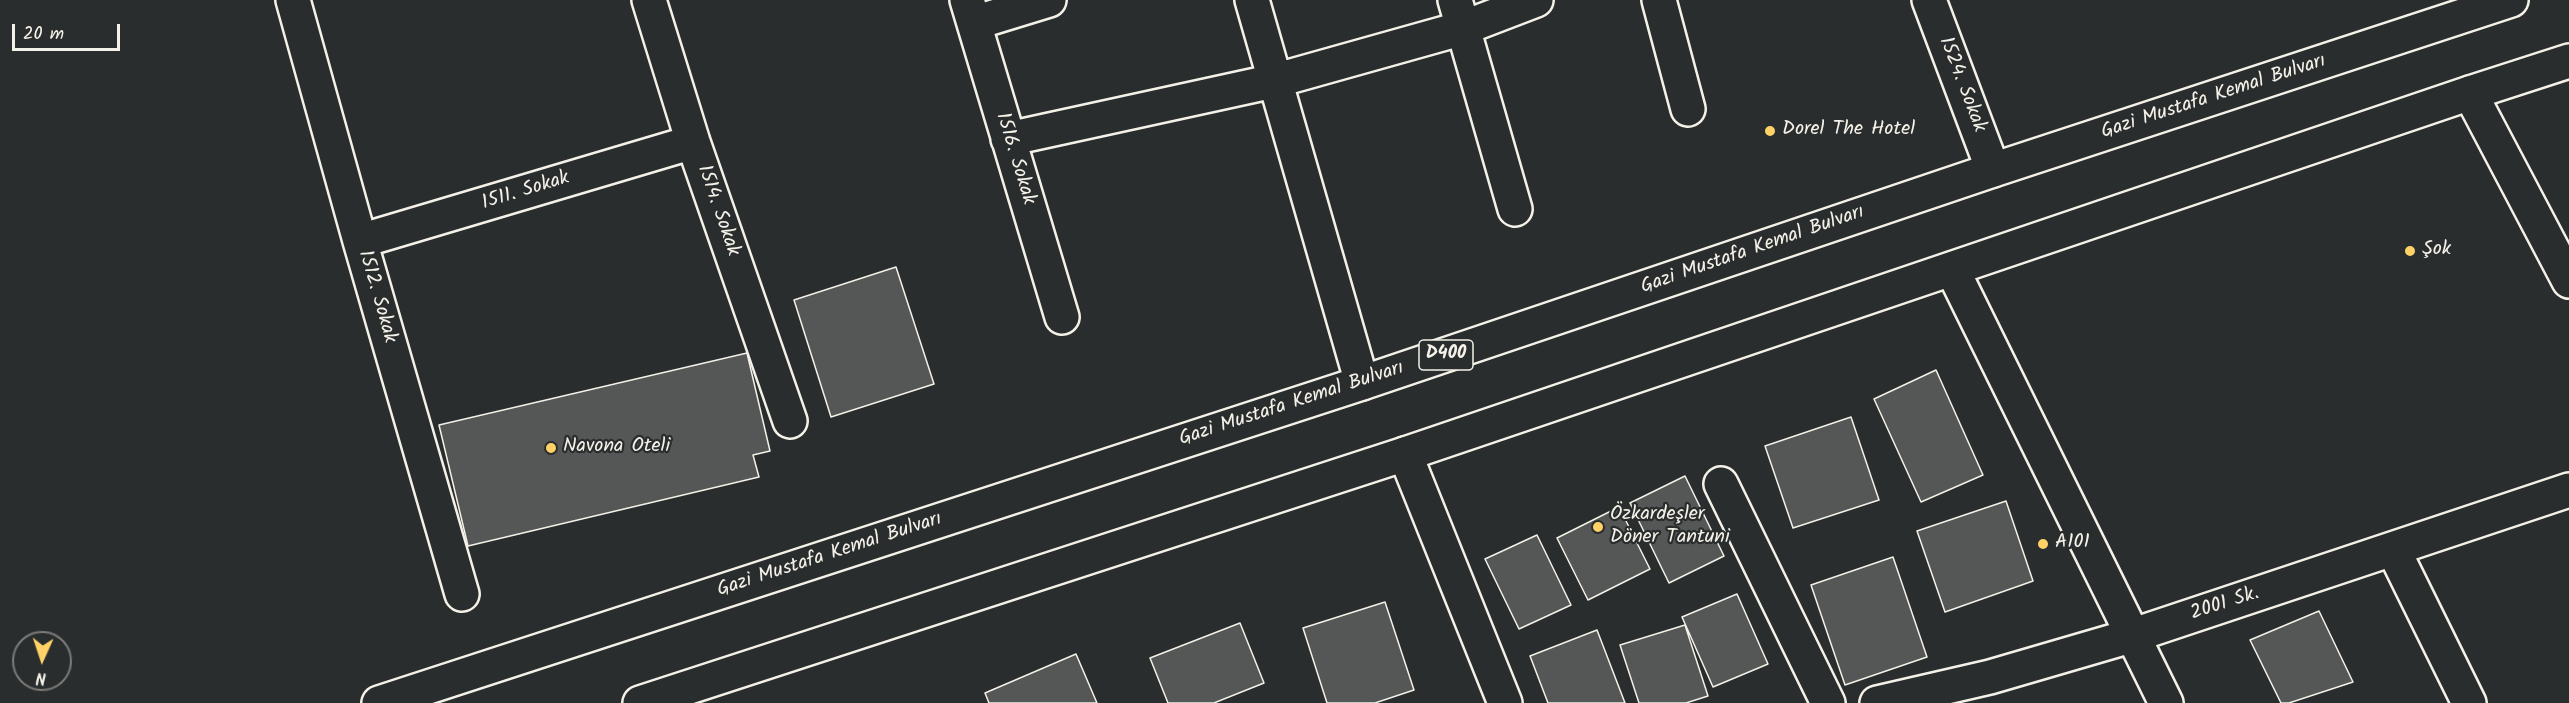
<!DOCTYPE html>
<meta charset="utf-8">
<style>
body{margin:0}
#map{position:relative;width:2569px;height:703px;overflow:hidden;background:#2a2d2e;font-family:Kalam,sans-serif}
canvas{display:block}
.north{position:absolute;left:12px;top:631px;width:60px;height:60px;box-sizing:border-box;background:#2a2d2e;border:2px solid #7b7b78;border-radius:50%;rotate:183deg;font-size:16px;font-weight:700;line-height:24px;text-align:center;color:#f4f1e8}
.north::after{content:'';display:block;margin:auto;width:21px;height:27px;background:#ffd166;clip-path:polygon(50% 0,100% 100%,50% 72%,0 100%)}
.scale{position:absolute;left:12px;top:24px;width:108px;height:27px;box-sizing:border-box;border:3px solid #f4f1e8;border-top:0;padding-left:8px;font-size:18px;line-height:21px;white-space:nowrap;color:#f4f1e8;-webkit-text-stroke:4px #2a2d2e;paint-order:stroke}
</style>
<div id="map">
<canvas width="2569" height="703"></canvas>
<div class="north">N</div>
<div class="scale">20 m</div>
</div>
<script>
const c = document.querySelector('canvas').getContext('2d');
c.lineJoin = 'round';
function paint(path, color) {
  c.fillStyle = color;
  c.fill(path, 'evenodd');
}
function toPath(rows) {
  const path = new Path2D();
  for (const r of rows) {
    path.moveTo(r[0], r[1]);
    for (let i = 2; i < r.length; i += 2) path.lineTo(r[i], r[i + 1]);
  }
  return path;
}
function trace(path, color, width, dash) {
  c.strokeStyle = color;
  c.lineWidth = width;
  c.lineCap = dash ? 'butt' : 'round';
  c.setLineDash(dash || []);
  c.stroke(path);
}
function write(font, color, halo, rows, align = 'center') {
  c.font = font + ' Kalam,sans-serif';
  c.lineWidth = 4.5;
  c.setLineDash([]);
  c.textBaseline = 'middle';
  c.strokeStyle = halo;
  c.fillStyle = color;
  for (const [text, x, y, turn = 0] of rows) {
    c.save();
    c.translate(x, y);
    c.rotate((+turn || 0) * Math.PI / 180);
    c.textAlign = isNaN(turn) ? turn : align;
    if (halo) c.strokeText(text, 0, 0);
    c.fillText(text, 0, 0);
    c.restore();
  }
}
const building = toPath([
 [896,267,934,384,831,417,794,300,896,267],
 [747,353,770,451,753,455,759,477,468,546,439,425,747,353],
 [1936,370,1983,475,1921,502,1874,399,1936,370],
 [1851,417,1879,500,1793,528,1765,446,1851,417],
 [1685,476,1724,556,1669,583,1630,503,1685,476],
 [2006,501,2033,581,1945,612,1917,531,2006,501],
 [1619,507,1650,569,1588,600,1557,538,1619,507],
 [1537,535,1571,605,1519,629,1485,559,1537,535],
 [1893,557,1927,657,1845,685,1811,585,1893,557],
 [1737,594,1768,664,1713,687,1682,617,1737,594],
 [1385,602,1414,690,1375,703,1327,703,1303,628,1385,602],
 [2319,611,2353,682,2289,703,2281,703,2250,640,2319,611],
 [1240,623,1264,683,1214,703,1168,703,1150,658,1240,623],
 [1685,625,1708,696,1686,703,1639,703,1620,645,1685,625],
 [1597,630,1625,703,1548,703,1530,656,1597,630],
 [1076,654,1097,703,989,703,985,693,1076,654]
]);
const street = toPath([
 [293,0,360,241,462,594],
 [649,0,693,142,790,421],
 [967,0,1062,317],
 [1252,0,1362,383],
 [1455,0,1515,209],
 [1659,0,1688,109],
 [1929,0,1993,170],
 [974,23,1049,0],
 [2470,93,2569,281],
 [1008,139,1274,81,1463,28,1536,0],
 [360,241,693,142],
 [1952,269,2166,703],
 [1405,454,1505,703],
 [1721,484,1828,703],
 [2393,549,2469,703],
 [1877,703,1990,677,2134,635,2569,490]
]);
const highway = toPath([
 [379,703,1362,383,1993,170,2511,0],
 [640,703,1405,454,2470,93,2569,61]
]);
const markers = [
 [1770,131,6,"#ffd166"],
 [2410,251,6,"#ffd166"],
 [551,448,6,"#ffd166"],
 [1598,527,6,"#ffd166"],
 [2043,544,6,"#ffd166"]
];
const shields = [
 [1446,355,54]
];
const shieldNames = [
 ["D400",1446,355]
];
const streetNames = [
 ["1524. Sokak",1961,85,69],
 ["Gazi Mustafa Kemal Bulvarı",2214,98,-18],
 ["1516. Sokak",1014,159,73],
 ["1511. Sokak",526,192,-17],
 ["1514. Sokak",717,211,71],
 ["Gazi Mustafa Kemal Bulvarı",1753,251,-19],
 ["1512. Sokak",376,297,74],
 ["Gazi Mustafa Kemal Bulvarı",1292,405,-18],
 ["Gazi Mustafa Kemal Bulvarı",830,556,-18],
 ["2001 Sk.",2225,605,-18]
];
const poiNames = [
 ["Dorel The Hotel",1782,131],
 ["Şok",2422,251],
 ["Navona Oteli",563,448],
 ["Özkardeşler",1610,516],
 ["Döner Tantuni",1610,539],
 ["A101",2055,544]
];
paint(building, '#555756');
trace(building, '#f4f1e8', 1.5);
trace(street, '#f4f1e8', 38);
trace(highway, '#f4f1e8', 38);
trace(street, '#2a2d2e', 33);
trace(highway, '#2a2d2e', 33);
for (const [x, y, r, color] of markers) {
  const dot = new Path2D();
  dot.arc(x, y, r, 0, 2 * Math.PI);
  c.fillStyle = color;
  c.fill(dot);
  trace(dot, '#2a2d2e', 2);
}
for (const [x, y, w] of shields) {
  const box = new Path2D();
  box.roundRect(x - w / 2, y - 15, w, 30, 4.5);
  c.fillStyle = '#2a2d2e';
  c.fill(box);
  trace(box, '#f4f1e8', 1.5);
}
write('bold 18px', '#f4f1e8', null, shieldNames);
write('20px', '#f4f1e8', '#2a2d2e', streetNames);
write('20px', '#f4f1e8', '#2a2d2e', poiNames, 'left');
</script>
